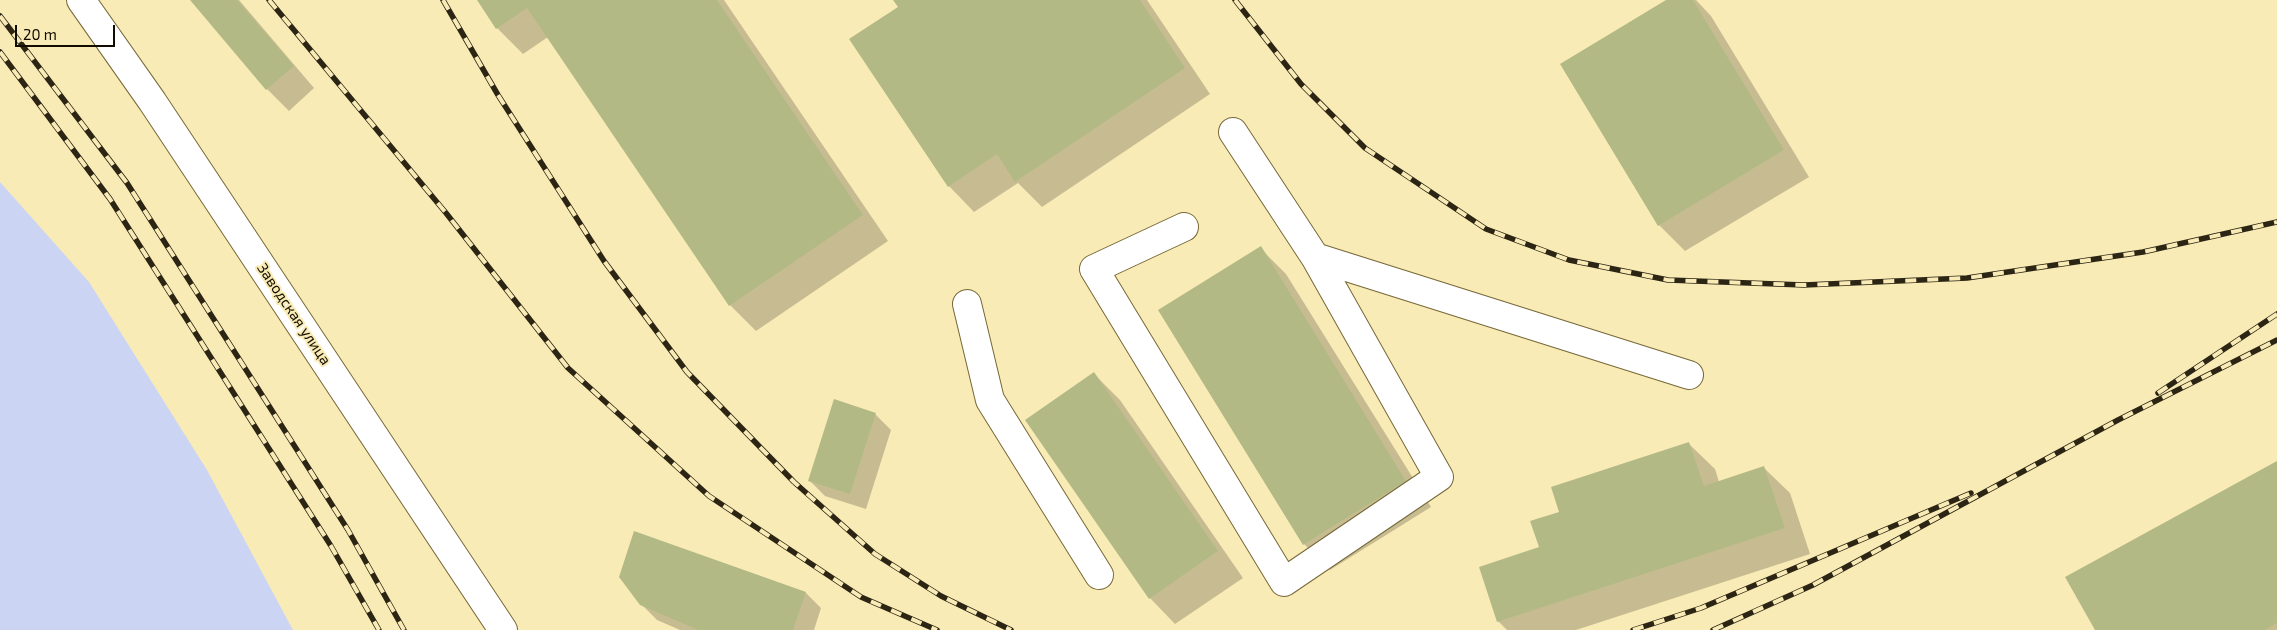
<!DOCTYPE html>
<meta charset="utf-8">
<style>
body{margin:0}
#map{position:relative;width:2277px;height:630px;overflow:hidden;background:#f9ebb6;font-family:"Exo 2",sans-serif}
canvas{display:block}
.scale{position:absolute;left:15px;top:25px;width:100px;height:22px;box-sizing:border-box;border:2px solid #120c00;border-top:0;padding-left:6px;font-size:15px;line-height:18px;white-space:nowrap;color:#120c00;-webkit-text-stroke:4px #f9ebb6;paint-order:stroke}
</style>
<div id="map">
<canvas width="2277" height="630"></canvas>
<div class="scale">20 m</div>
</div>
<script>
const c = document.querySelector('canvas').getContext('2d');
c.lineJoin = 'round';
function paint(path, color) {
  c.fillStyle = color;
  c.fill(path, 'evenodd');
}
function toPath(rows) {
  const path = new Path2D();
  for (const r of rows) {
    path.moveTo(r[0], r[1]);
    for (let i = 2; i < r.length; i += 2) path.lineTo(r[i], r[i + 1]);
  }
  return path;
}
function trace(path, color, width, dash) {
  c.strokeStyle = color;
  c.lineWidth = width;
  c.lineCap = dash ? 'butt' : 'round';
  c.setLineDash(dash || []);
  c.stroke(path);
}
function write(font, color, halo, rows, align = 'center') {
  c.font = font + ' "Exo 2",sans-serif';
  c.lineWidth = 4;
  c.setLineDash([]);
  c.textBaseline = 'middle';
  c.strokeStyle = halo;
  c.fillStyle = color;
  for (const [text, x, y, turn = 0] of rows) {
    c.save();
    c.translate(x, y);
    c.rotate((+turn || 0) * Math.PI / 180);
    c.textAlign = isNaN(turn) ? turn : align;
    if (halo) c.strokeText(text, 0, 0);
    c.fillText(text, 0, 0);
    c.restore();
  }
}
const green = toPath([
 [0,182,89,282,207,470,293,630,0,630]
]);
const shadow = toPath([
 [192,0,239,0,314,88,289,111,267,89],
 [478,0,724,0,888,241,756,331,730,305,548,37,523,54,497,28],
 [895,0,1147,0,1210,94,1042,207,1018,183,974,212,949,186,900,7],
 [1669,0,1696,0,1711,16,1809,177,1685,251,1659,225],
 [1260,248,1286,274,1431,507,1330,570,1304,544],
 [1094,374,1120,400,1243,578,1175,624,1150,598],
 [875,414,891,430,866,509,825,496,809,480],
 [1689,444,1715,469,1719,482,1764,468,1790,493,1810,554,1576,630,1507,630,1498,621,1561,513],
 [2277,462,2277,630,2096,630],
 [806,593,821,608,814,630,680,630,657,620,641,604]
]);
const building = toPath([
 [190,0,237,0,294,66,266,90],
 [477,0,717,0,863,215,729,306,527,8,496,29],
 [893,0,1140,0,1185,68,1015,182,997,154,948,187,849,39,898,7],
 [1666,0,1693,0,1784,150,1658,226,1560,64],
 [1261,246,1406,481,1303,545,1158,310],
 [1094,372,1218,551,1149,599,1025,420],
 [834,399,876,413,850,494,808,481],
 [1689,442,1704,486,1764,466,1785,528,1497,622,1479,567,1539,547,1530,521,1559,512,1551,487],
 [2277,461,2277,623,2265,630,2095,630,2065,577],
 [634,531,806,592,793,630,698,630,640,605,619,577]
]);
const minor = toPath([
 [1233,132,1315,257,1689,375],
 [1184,227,1094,269,1284,582,1439,477,1315,257],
 [967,304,990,400,1099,575]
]);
const major = toPath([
 [81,0,152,101,503,630]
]);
const rail = toPath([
 [269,0,446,213,568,368,709,496,861,597,937,630],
 [443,0,498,95,604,261,687,372,794,482,875,554,941,596,1011,630],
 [1235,0,1301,84,1365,148,1486,229,1569,260,1668,280,1804,285,1967,278,2143,252,2277,222],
 [0,16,127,183,348,530,404,630],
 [0,52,110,199,331,546,379,630],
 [2158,393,2277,314],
 [1633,630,1701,608,1971,493],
 [1713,630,1813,585,2118,420,2277,340]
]);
const streetNames = [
 ["Заводская улица",294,314,56]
];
paint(green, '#ccd4f3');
paint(shadow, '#0003');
paint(building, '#b2b985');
trace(minor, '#766837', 30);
trace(major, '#766837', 30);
trace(minor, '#fff', 28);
trace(major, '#fff', 28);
trace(rail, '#2c2514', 5.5);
trace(rail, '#f9ebb6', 4, [11]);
write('15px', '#120c00', '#f9ebb6', streetNames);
</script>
